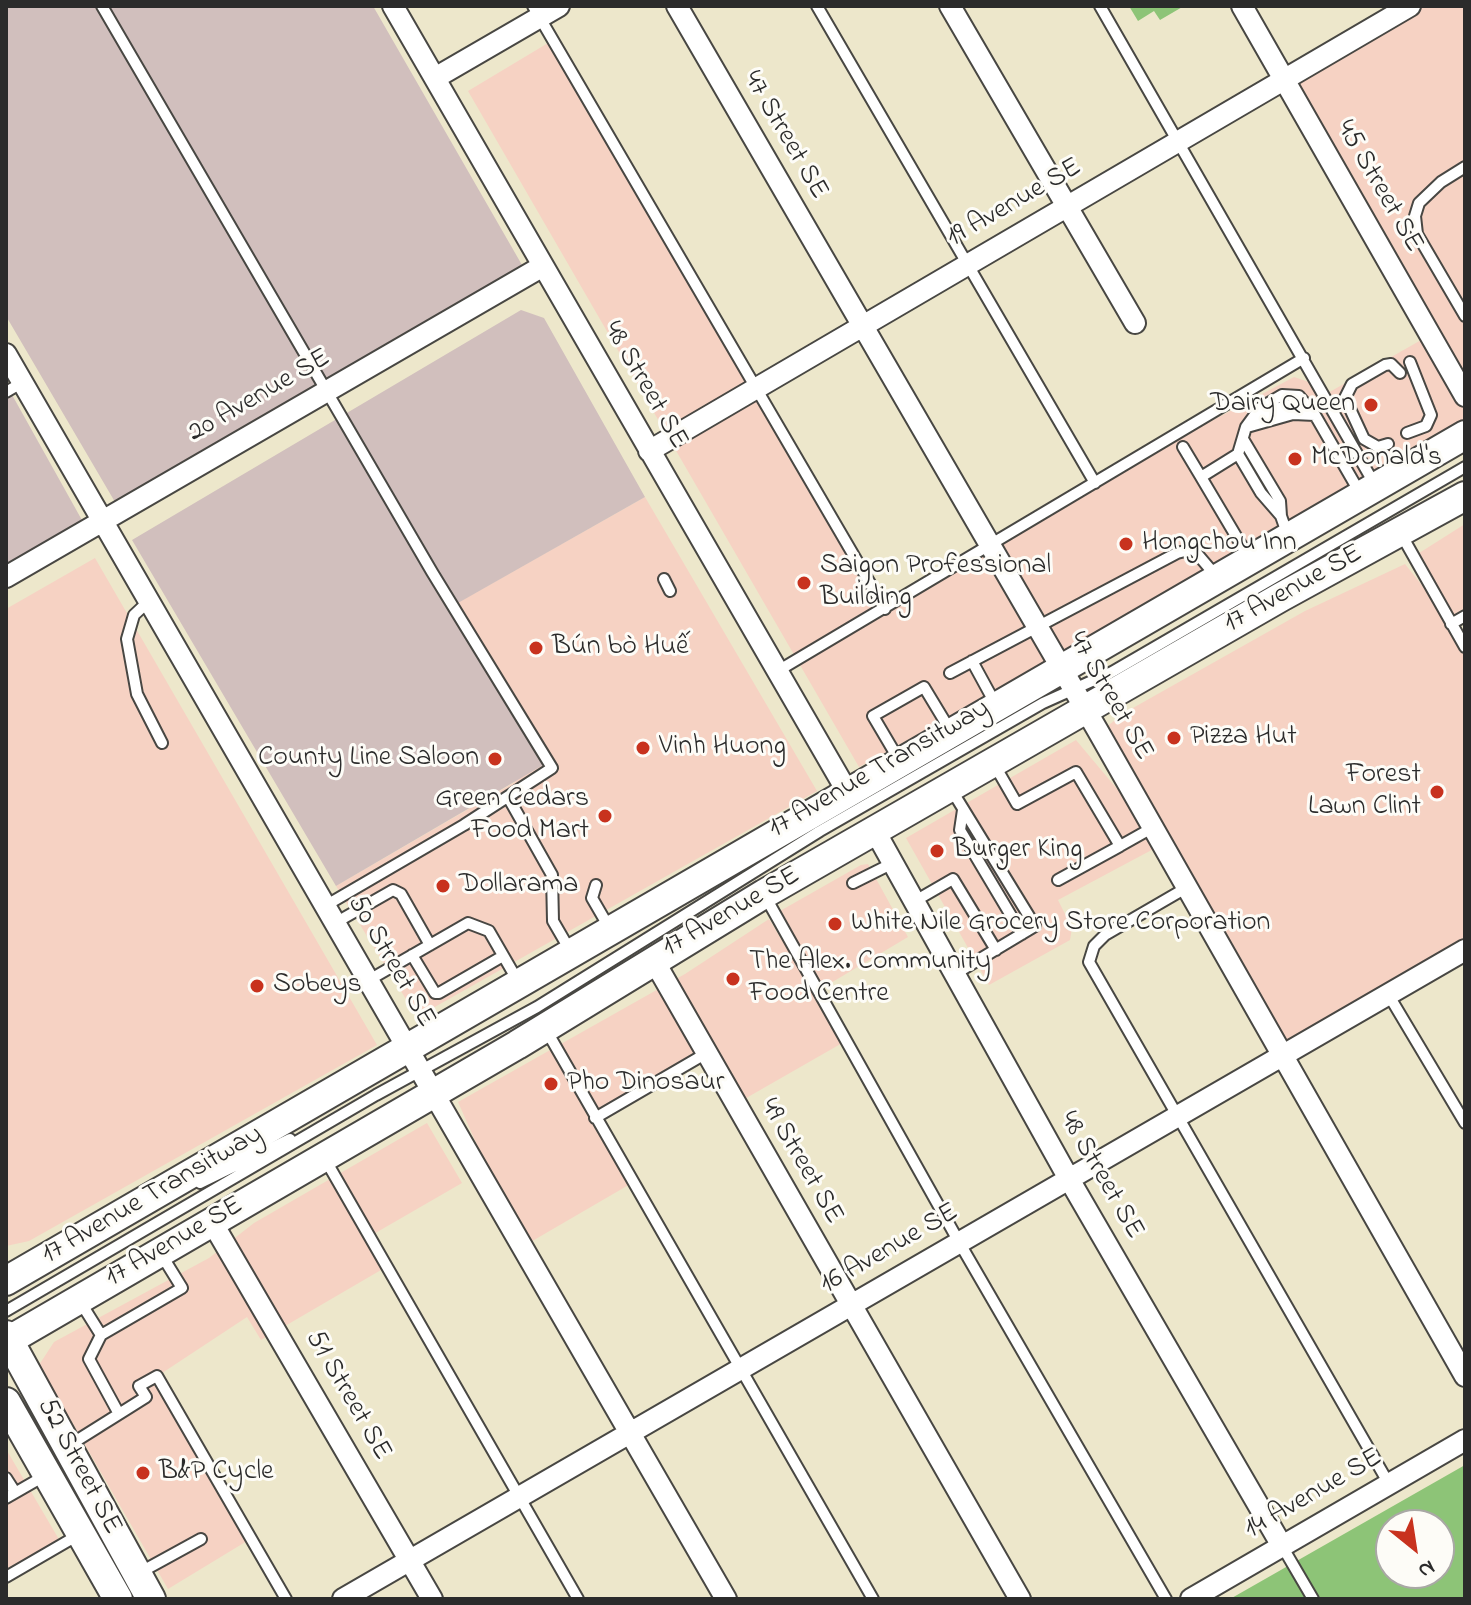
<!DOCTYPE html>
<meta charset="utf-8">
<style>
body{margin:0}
#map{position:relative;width:1471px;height:1605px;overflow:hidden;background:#ede7cb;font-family:"Indie Flower",sans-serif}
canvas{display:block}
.frame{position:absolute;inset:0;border:8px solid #2b2b2b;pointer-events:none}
.north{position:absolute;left:1375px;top:1509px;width:80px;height:80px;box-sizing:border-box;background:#fdfcf7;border:2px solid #a9a8a5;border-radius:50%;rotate:150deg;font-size:22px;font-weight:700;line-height:32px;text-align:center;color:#2b2b2b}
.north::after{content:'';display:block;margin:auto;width:28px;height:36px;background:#c8321e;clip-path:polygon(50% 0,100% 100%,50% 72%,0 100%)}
</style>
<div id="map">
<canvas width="1471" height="1605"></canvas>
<div class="frame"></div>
<div class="north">N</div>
</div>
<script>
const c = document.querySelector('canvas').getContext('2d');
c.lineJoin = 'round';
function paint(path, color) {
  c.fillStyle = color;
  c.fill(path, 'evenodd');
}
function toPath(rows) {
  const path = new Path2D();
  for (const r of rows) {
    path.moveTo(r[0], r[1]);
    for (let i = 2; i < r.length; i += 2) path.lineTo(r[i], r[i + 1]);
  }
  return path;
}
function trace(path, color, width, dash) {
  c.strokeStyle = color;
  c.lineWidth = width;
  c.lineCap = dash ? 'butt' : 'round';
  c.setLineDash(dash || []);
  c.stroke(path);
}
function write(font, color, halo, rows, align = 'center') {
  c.font = font + ' "Indie Flower",sans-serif';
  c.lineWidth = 6;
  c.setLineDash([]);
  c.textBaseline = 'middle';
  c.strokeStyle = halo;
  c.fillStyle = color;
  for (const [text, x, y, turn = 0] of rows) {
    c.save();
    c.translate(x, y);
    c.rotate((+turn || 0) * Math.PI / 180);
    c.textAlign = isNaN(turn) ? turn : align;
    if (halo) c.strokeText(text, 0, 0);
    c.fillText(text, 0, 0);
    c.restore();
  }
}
const built = toPath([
 [1410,6,1465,6,1465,419,1079,645,859,767,468,91,553,40,885,609,1095,483,1294,377,1309,382,1319,398,1430,335,1284,79],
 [645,497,817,791,417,1017,336,886,515,782,457,603],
 [1465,524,1465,608,1448,618,1465,647,1465,950,1281,1056,1161,845,1058,900,1072,928,1070,940,989,985,906,838,1076,740,1154,833,1105,728,1124,713,1305,611,1405,564,1444,613,1416,555],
 [95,558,377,1045,29,1241,6,1246,6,609],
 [868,864,908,937,824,987,780,911,861,865],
 [769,919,844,1042,734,1105,705,1055,596,1117,632,1183,522,1247,458,1102,685,974],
 [427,1123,462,1183,365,1239,381,1270,261,1340,247,1317,153,1379,247,1541,168,1589,39,1365,54,1342,209,1258,254,1223],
 [6,1449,64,1548,6,1580]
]);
const industrial = toPath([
 [6,6,373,6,522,265,115,502,6,316],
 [521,310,544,318,645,497,458,603,550,761,336,886,132,540],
 [6,384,83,522,6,571]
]);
const green = toPath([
 [1129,6,1184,6,1160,20,1154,11,1138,21],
 [1465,1465,1465,1599,1230,1599],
 [1391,1525,1439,1525,1439,1573,1391,1573]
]);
const service = toPath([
 [102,6,432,572,552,768,464,825,325,906],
 [533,6,885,609],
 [817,6,1095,483],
 [1100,6,1375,485],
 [1465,167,1441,182,1419,203,1415,216,1417,234,1465,316],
 [6,392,23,382],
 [1261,420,1271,411,1288,405,1299,405,1307,413],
 [1247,427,1293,414,1315,415],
 [1407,433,1426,426,1431,415,1410,362],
 [1243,439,1280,501,1281,516],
 [1388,444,1378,447,1364,439,1345,398,1352,384,1385,365,1391,364,1400,373],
 [1183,447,1201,477,1238,454,1246,427,1260,408,1282,395,1299,396,1315,415,1360,493],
 [1238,454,1261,493,1281,516,1287,533],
 [1201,477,1249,558],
 [1401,534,1465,647],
 [664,579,670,591],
 [150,600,134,615,127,639,137,694,162,743],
 [1451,624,1465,616],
 [972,661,996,705],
 [776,672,1304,358],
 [950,673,1177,553,1193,549,1216,576],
 [899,760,873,716,924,687,950,730],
 [994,764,1017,804,1076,772,1120,846,1152,828],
 [951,789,1035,926,955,974],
 [508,797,552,875,553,921,571,952],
 [963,810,960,830,1022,934],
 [1058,880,1120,846],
 [853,883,893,863],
 [596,885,592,898,610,929],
 [1186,888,1105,935,1094,946,1089,962,1389,1484],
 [765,896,959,1242,1166,1599],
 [915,901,953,879,996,950],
 [335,923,393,890,401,894,430,945],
 [412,955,435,993,439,993,503,956],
 [369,980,468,923,489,931,519,983],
 [1388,994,1465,1123],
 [545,1028,873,1599],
 [595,1118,705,1054],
 [325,1159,578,1599],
 [200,1183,290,1139],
 [81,1303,101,1335,182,1288,161,1254],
 [6,1311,376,1095,537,1007,820,831,1043,703,1112,672,1465,467],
 [119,1414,146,1397,139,1386,157,1376,286,1599],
 [68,1446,119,1414,89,1359,101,1335],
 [6,1478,15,1492],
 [6,1498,46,1475],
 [1282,1546,1313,1599],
 [139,1573,201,1539],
 [6,1577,80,1534]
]);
const minor = toPath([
 [393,6,848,793],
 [677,6,1098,731,1465,1376],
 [950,6,1135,323],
 [1242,6,1465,396],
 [435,78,559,6],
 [6,354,726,1599],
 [649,451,1410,6],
 [6,577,543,266],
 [875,831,1069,1179,1282,1546],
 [653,959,1020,1599],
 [212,1222,432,1599],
 [343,1599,1465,950],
 [1191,1599,1465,1440]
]);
const secondary = toPath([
 [6,1281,1465,435],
 [6,1335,151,1599],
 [6,1342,517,1045,764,894,1281,597,1465,496],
 [6,1402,118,1599]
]);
const markers = [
 [1371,405,8,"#c8321e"],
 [1295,459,8,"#c8321e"],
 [1126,544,8,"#c8321e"],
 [804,583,8,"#c8321e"],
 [536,648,8,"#c8321e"],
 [1174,738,8,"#c8321e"],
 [643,748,8,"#c8321e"],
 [495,759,8,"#c8321e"],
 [1437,792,8,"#c8321e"],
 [605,816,8,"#c8321e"],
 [937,851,8,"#c8321e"],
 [443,886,8,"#c8321e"],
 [835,924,8,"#c8321e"],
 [733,979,8,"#c8321e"],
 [257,986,8,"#c8321e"],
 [551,1084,8,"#c8321e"],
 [143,1473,8,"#c8321e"]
];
const streetNames = [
 ["47 Street SE",784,136,60],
 ["45 Street SE",1378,187,60],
 ["19 Avenue SE",1015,204,-30],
 ["48 Street SE",644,386,60],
 ["20 Avenue SE",260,397,-30],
 ["17 Avenue SE",1294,590,-29],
 ["47 Street SE",1109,697,60],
 ["17 Avenue Transitway",880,770,-30],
 ["17 Avenue SE",732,913,-30],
 ["50 Street SE",390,962,60],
 ["49 Street SE",800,1162,60],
 ["48 Street SE",1100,1176,60],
 ["17 Avenue Transitway",153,1196,-30],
 ["17 Avenue SE",175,1243,-30],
 ["16 Avenue SE",890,1250,-30],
 ["51 Street SE",347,1396,60],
 ["52 Street SE",78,1467,62],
 ["14 Avenue SE",1314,1495,-30]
];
const poiNames = [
 ["Dairy Queen",1355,405,"right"],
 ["McDonald's",1311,459],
 ["Hongchou Inn",1142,544],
 ["Saigon Professional",820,567],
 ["Building",820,599],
 ["Bún bò Huế",552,648],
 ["Pizza Hut",1190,738],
 ["Vinh Huong",659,748],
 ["County Line Saloon",479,759,"right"],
 ["Forest",1421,776,"right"],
 ["Lawn Clint",1421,808,"right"],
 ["Green Cedars",589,800,"right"],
 ["Food Mart",589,832,"right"],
 ["Burger King",953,851],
 ["Dollarama",459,886],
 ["White Nile Grocery Store Corporation",851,924],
 ["The Alex. Community",749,963],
 ["Food Centre",749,995],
 ["Sobeys",273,986],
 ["Pho Dinosaur",567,1084],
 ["B&P Cycle",159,1473]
];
paint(built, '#f6d2c3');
paint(industrial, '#d1bfbd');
paint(green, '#8dc477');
trace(service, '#484743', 14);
trace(minor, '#484743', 24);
trace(secondary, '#484743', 32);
trace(service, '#fff', 10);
trace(minor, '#fff', 20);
trace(secondary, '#fff', 28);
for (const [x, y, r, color] of markers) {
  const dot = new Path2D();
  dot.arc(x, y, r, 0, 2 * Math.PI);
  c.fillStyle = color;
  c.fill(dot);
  trace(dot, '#fdfcf7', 3);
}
write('28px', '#2b2b2b', '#fdfcf7', streetNames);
write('28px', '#2b2b2b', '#fdfcf7', poiNames, 'left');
</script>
